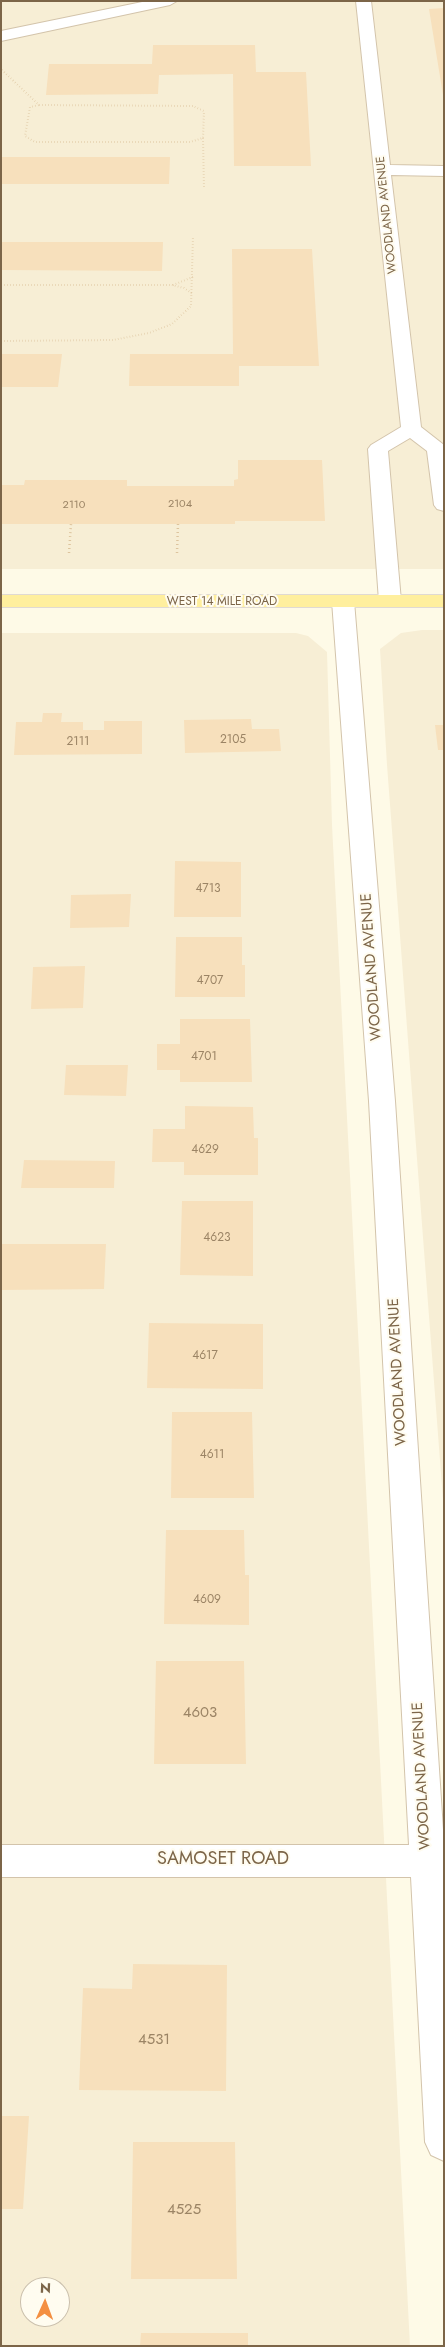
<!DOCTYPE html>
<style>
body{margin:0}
#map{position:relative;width:445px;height:2347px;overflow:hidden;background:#fefae7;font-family:Jost,sans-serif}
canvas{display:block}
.frame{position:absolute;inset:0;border:2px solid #7c6548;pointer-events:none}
.north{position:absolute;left:20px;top:2277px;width:50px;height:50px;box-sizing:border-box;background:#fffcf0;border:1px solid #cbc0ad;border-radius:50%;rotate:2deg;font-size:14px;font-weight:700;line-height:20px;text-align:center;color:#7c6548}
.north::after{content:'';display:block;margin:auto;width:18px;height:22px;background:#f48f41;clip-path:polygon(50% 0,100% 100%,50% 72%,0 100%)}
</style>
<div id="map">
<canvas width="445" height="2347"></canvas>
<div class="frame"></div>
<div class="north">N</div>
</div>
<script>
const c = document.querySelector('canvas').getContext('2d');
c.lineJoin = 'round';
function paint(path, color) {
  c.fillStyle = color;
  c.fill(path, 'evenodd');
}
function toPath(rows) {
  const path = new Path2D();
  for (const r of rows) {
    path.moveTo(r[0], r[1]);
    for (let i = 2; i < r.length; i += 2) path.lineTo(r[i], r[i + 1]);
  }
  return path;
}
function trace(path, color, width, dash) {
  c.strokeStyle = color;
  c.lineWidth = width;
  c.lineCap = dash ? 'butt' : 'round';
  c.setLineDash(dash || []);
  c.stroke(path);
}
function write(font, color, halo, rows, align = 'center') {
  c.font = font + ' Jost,sans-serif';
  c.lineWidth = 4;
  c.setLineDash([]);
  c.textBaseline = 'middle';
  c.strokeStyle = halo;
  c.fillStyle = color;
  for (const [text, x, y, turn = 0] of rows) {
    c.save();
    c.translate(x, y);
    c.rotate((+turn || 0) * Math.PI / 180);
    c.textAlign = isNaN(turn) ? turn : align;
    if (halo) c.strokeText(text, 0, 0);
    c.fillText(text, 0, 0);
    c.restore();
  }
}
const residential = toPath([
 [1,1,444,1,444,569,1,569],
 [422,630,444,630,444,1513,387,765,380,649,401,633],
 [1,633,296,633,308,636,327,652,332,825,410,2346,1,2346],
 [30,2287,60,2287,60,2317,30,2317]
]);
const building = toPath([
 [444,8,444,94,443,95,429,9],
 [153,45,255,45,256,72,306,72,311,166,234,166,233,74,159,75,158,94,46,95,49,64,152,64],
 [1,157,170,157,169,184,1,184],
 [1,242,163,242,162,271,1,270],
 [232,249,312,249,319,366,239,366,239,386,129,386,130,354,233,354],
 [1,354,62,354,58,387,1,387],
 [238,460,322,460,325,521,235,521,235,524,1,524,1,485,24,485,25,480,127,480,127,486,234,486,234,480,238,479],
 [43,713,62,713,61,722,83,722,83,730,104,730,104,721,142,721,142,754,14,755,16,722,42,722],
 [251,719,252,729,279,729,281,751,185,753,184,720],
 [435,725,444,725,444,750,438,750],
 [175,861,241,862,241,917,174,917],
 [131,894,129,927,70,928,71,895],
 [176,937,242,937,242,965,245,965,245,997,175,997],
 [85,966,83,1008,31,1009,33,967],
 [180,1019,250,1019,252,1082,180,1082,180,1070,157,1070,157,1044,180,1044],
 [66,1065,128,1065,126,1096,64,1095],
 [185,1106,253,1107,254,1138,258,1138,258,1175,184,1175,184,1162,152,1162,153,1129,185,1129],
 [24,1160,115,1161,114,1188,21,1188],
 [182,1201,253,1201,253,1276,180,1275],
 [1,1244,106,1244,104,1289,1,1290],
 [149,1323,263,1324,263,1389,147,1388],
 [172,1412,252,1412,254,1498,171,1498],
 [166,1530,244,1530,245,1575,249,1575,249,1625,164,1624],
 [156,1661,244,1661,246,1764,154,1764],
 [133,1964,227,1965,226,2091,79,2090,83,1988,132,1989],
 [1,2116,29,2116,23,2209,1,2209],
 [133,2142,235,2142,237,2279,131,2279],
 [141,2333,248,2333,248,2346,140,2346]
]);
const pathFar1 = toPath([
 [2,70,39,105],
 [39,105,193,106,204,111,203,138,190,142,35,142,25,136,30,107,39,105],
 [203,138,204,188],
 [1,285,172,285,184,288,193,294],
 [173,285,193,277],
 [1,341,113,340,149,333,172,324,191,306,193,236]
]);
const path = toPath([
 [69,553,71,524],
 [177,553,178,524]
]);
const minor = toPath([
 [147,1,177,1,170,5,1,41,1,31,147,1],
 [356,1,371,1,390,165,444,166,444,176,391,175,421,427,444,445,444,511,437,509,434,505,427,451,410,438,388,451,401,601,398,606,390,607,382,606,379,601,368,449,371,445,401,427,356,1],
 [343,595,351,596,354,601,395,1101,444,1845,444,2161,431,2155,425,2142,411,1877,1,1877,1,1845,409,1845,369,1101,332,601,335,596,343,595]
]);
const major = toPath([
 [1,595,444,595,444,607,1,607,1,595]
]);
const farNumbernames = [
 ["2104",180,504],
 ["2110",74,505]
];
const farStreetnames = [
 ["WOODLAND AVENUE",387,215,-96],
 ["WEST 14 MILE ROAD",222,602]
];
const numberNames = [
 ["2105",233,740],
 ["2111",78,742],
 ["4713",208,889],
 ["4707",210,981],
 ["4701",204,1057],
 ["4629",205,1150],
 ["4623",217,1238],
 ["4617",205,1356],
 ["4611",212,1455],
 ["4609",207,1600]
];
const streetNames = [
 ["WOODLAND AVENUE",372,967,-94],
 ["WOODLAND AVENUE",398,1372,-93],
 ["WOODLAND AVENUE",422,1776,-93]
];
const nearNumbernames = [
 ["4603",200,1713],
 ["4531",154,2040],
 ["4525",184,2210]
];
const nearStreetnames = [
 ["SAMOSET ROAD",223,1860]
];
paint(residential, '#f7eed5');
paint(building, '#f7e0bc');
trace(minor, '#d3c4ab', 2);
trace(major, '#e0dad3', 2);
trace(pathFar1, '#ddc49e', 2, [0.5, 2.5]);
trace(path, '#ddc49e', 2.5, [1, 3]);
paint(minor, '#fff');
paint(major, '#ffef9e');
write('11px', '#9b8465', null, farNumbernames);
write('12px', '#7c6548', '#fffcf0', farStreetnames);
write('12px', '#9b8465', null, numberNames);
write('15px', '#7c6548', '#fffcf0', streetNames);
write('15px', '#9b8465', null, nearNumbernames);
write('18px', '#7c6548', '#fffcf0', nearStreetnames);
</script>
